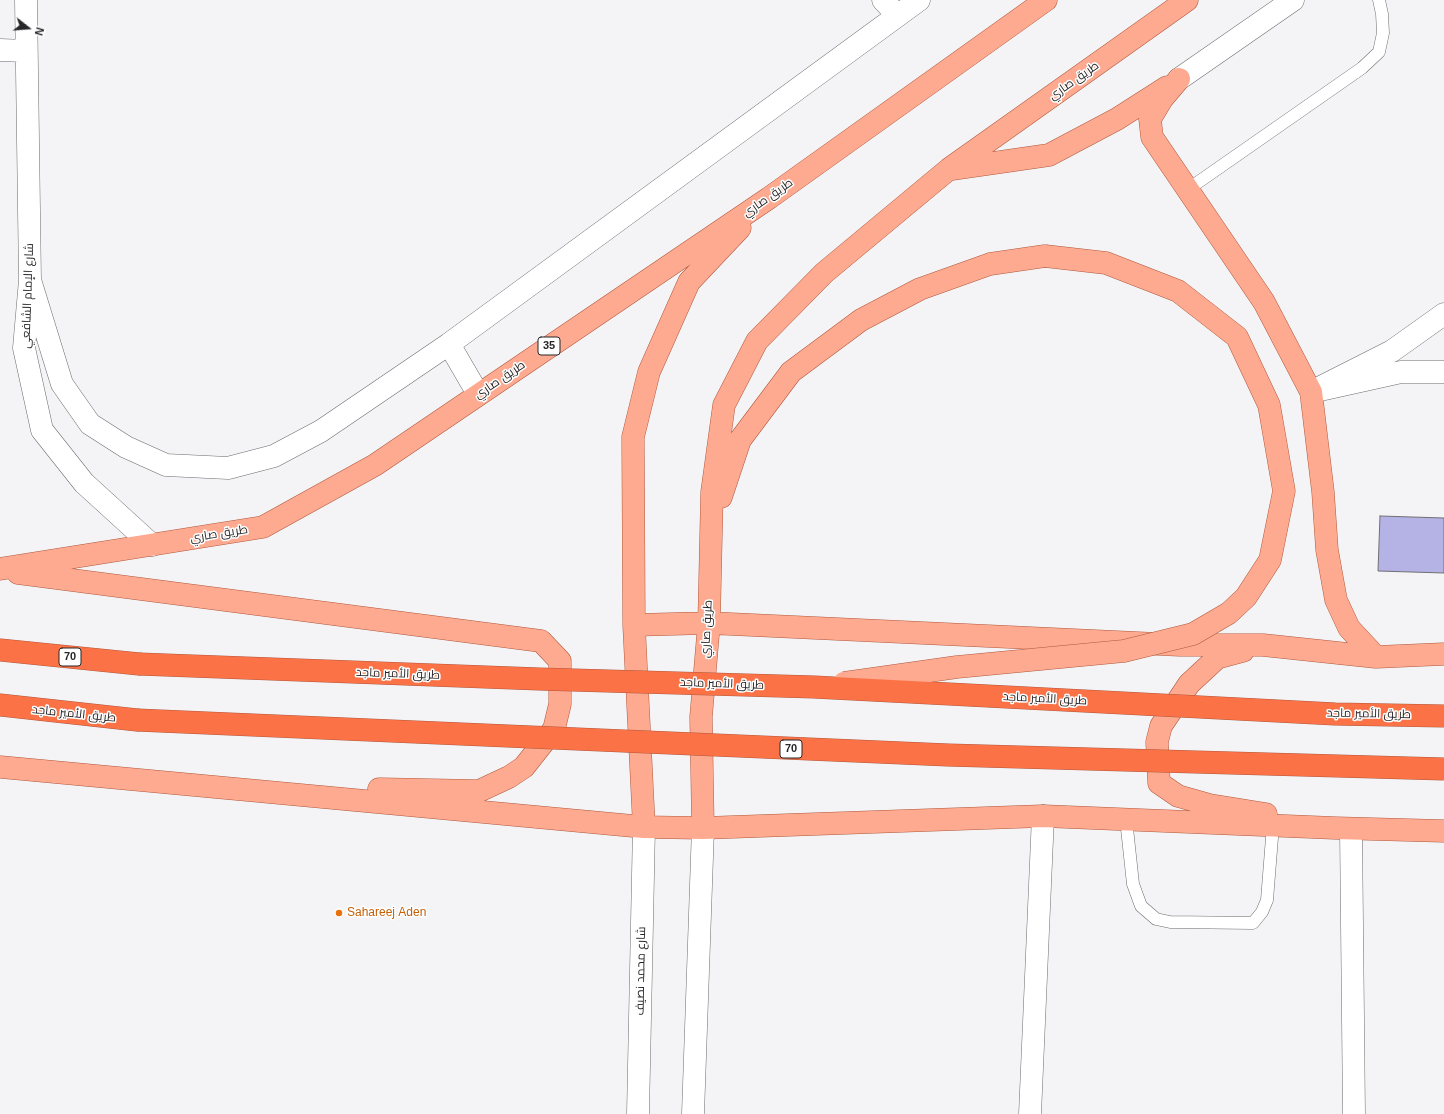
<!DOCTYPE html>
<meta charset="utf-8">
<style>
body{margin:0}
#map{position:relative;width:1444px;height:1114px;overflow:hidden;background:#f4f4f7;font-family:Arial,sans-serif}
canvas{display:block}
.north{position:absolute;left:8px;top:8px;width:40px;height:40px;-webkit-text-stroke:3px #fff;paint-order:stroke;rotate:107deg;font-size:11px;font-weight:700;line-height:16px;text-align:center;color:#272729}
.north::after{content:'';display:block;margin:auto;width:14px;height:18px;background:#272729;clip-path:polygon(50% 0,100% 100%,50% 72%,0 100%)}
</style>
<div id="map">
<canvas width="1444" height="1114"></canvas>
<div class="north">N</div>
</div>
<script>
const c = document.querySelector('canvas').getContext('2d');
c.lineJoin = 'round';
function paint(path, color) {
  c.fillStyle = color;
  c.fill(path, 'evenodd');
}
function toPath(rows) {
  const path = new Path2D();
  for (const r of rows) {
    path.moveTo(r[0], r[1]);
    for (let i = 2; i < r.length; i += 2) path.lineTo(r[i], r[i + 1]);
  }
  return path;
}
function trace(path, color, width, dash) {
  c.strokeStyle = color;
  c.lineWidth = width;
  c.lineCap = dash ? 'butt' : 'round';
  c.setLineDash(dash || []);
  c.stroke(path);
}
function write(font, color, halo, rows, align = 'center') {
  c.font = font + ' Arial,Cairo,sans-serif';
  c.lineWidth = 3;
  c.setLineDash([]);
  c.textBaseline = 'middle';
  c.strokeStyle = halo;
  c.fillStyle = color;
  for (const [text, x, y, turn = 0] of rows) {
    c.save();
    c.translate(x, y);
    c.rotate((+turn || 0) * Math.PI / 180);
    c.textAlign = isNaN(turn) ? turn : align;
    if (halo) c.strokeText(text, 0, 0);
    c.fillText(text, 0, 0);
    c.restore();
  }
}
const building = toPath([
 [1380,516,1444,518,1444,573,1378,571,1380,516]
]);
const lane = toPath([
 [1187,190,1362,68,1379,52,1383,33,1382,14,1379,0],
 [1126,819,1133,884,1141,906,1156,919,1170,922,1253,923,1262,912,1267,900,1273,825]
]);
const street = toPath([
 [883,0,897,15],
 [1444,314,1392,351,1311,392,1401,372,1444,372],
 [1351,829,1354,1114],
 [1030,1114,1043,816]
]);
const secondary = toPath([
 [26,0,30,280,24,348,42,430,84,483,152,545],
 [0,50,26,51],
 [1179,79,1293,0],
 [30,280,62,384,90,424,126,447,166,465,228,468,274,456,321,431,449,344,919,0],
 [449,344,478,394],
 [638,1114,644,827],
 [693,1114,703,828]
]);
const primary = toPath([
 [1179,79,1162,99,1150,119,1152,137,1264,302,1311,392,1323,492,1327,550,1336,600,1349,628,1376,657],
 [952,169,1049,155,1117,119,1167,87],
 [721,497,740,440,791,372,861,320,920,289,990,264,1045,256],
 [0,569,263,527,375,465,769,198,1046,0],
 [18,573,541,641,560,661,560,704,554,729,524,767,509,777,479,791,379,789],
 [634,625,709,623,1180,645,1263,645,1376,657,1444,654],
 [1243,651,1217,658,1189,684,1161,726,1157,742,1159,783,1178,796,1210,805,1266,814],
 [0,767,644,827,703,828,1043,816,1335,828,1444,831],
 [644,827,634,625,633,437,649,372,689,282,740,228],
 [703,828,701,717,709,623,712,492,724,405,757,341,824,273,949,169,1187,0]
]);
const highway = toPath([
 [0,650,139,664],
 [0,705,137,720]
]);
const primaryBridge = toPath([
 [844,683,957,667,1124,651,1193,634,1229,613,1246,597,1270,560,1284,491,1269,405,1237,337,1178,291,1106,263,1045,256]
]);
const highwayBridge = toPath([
 [139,664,539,679,814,687,1335,714,1444,716],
 [137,720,948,755,1444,769]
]);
const markers = [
 [339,913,4,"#e8710a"]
];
const shields = [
 [549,346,22],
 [70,657,22],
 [791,749,22]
];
const shieldNames = [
 ["35",549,346],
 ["70",70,657],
 ["70",791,749]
];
const streetNames = [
 ["طريق صاري",1074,81,-35],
 ["طريق صاري",768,198,-35],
 ["شارع الإمام الشافعي",28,296,-88],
 ["طريق صاري",500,380,-34],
 ["طريق صاري",219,534,-9],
 ["طريق صاري",707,629,-87],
 ["طريق الأمير ماجد",398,674,2],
 ["طريق الأمير ماجد",722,684,2],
 ["طريق الأمير ماجد",1045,699,3],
 ["طريق الأمير ماجد",74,714,6],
 ["طريق الأمير ماجد",1369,714,1],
 ["شارع محمد نصيف",641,971,-89]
];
const foodNames = [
 ["Sahareej Aden",347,913]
];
paint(building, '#b5b2e6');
trace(building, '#707073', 1);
trace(lane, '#6c6c6f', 13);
trace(street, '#6c6c6f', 23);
trace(secondary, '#6c6c6f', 23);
trace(primary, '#b1583c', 23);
trace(highway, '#b1583c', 23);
trace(lane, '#fff', 12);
trace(street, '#fff', 22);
trace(secondary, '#fff', 22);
trace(primary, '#fdaa90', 22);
trace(highway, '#fb7246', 22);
trace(primaryBridge, '#b1583c', 23, []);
trace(highwayBridge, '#b1583c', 23, []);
trace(primaryBridge, '#fdaa90', 22);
trace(highwayBridge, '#fb7246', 22);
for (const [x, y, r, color] of markers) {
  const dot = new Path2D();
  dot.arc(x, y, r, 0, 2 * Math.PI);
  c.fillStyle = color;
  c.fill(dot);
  trace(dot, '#fff', 1.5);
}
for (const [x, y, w] of shields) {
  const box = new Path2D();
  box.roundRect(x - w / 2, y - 9, w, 18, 3);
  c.fillStyle = '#fff';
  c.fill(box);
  trace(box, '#272729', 1);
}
write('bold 11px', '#272729', null, shieldNames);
write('12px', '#272729', '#fff', streetNames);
write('12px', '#c56008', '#fff', foodNames, 'left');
</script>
